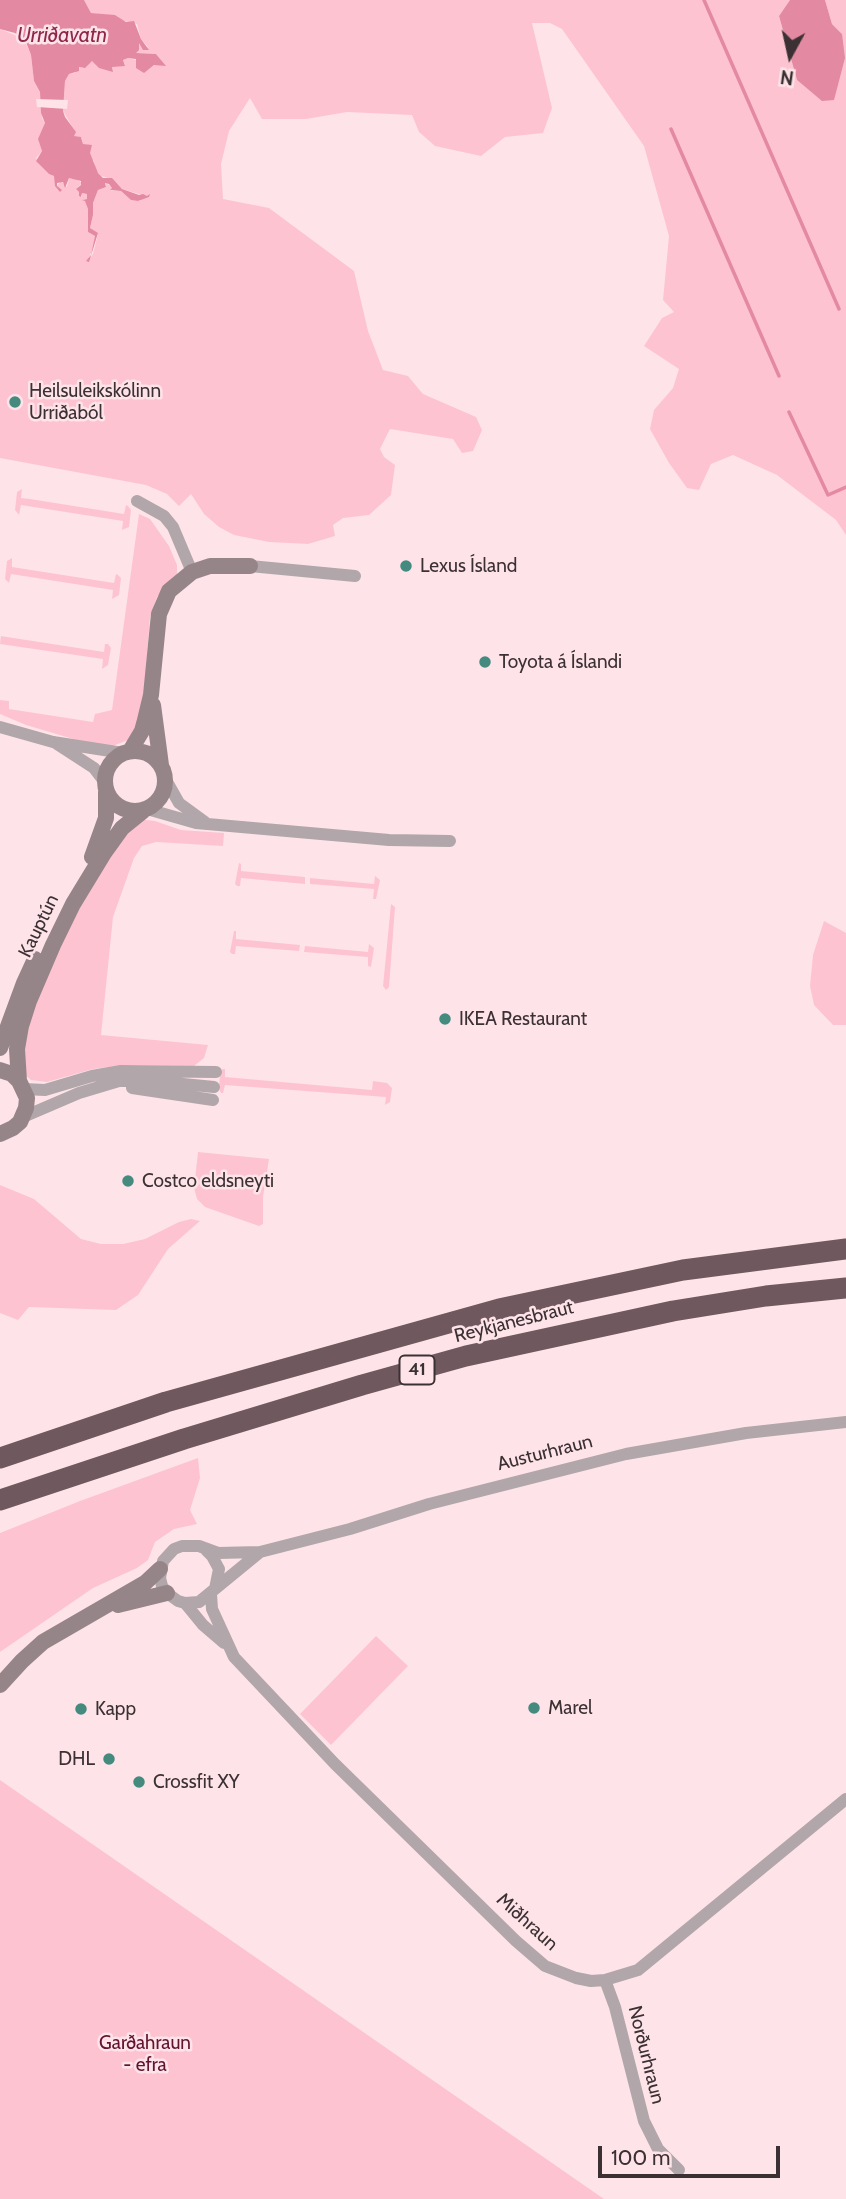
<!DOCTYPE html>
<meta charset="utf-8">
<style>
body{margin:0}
#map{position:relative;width:846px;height:2199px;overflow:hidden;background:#fee4e9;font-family:Cabin,sans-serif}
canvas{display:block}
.north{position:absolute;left:755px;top:21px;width:70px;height:70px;-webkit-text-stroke:5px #fee4e9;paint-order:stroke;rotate:188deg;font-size:19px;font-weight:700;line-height:28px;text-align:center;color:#3b3134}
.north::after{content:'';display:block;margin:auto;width:24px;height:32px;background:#3b3134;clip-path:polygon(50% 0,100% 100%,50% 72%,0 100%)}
.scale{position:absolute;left:598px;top:2146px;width:182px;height:32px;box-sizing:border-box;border:4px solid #3b3134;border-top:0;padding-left:9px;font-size:21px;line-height:24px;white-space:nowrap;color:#3b3134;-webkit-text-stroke:5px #fee4e9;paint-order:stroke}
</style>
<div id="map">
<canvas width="846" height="2199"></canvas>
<div class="north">N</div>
<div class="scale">100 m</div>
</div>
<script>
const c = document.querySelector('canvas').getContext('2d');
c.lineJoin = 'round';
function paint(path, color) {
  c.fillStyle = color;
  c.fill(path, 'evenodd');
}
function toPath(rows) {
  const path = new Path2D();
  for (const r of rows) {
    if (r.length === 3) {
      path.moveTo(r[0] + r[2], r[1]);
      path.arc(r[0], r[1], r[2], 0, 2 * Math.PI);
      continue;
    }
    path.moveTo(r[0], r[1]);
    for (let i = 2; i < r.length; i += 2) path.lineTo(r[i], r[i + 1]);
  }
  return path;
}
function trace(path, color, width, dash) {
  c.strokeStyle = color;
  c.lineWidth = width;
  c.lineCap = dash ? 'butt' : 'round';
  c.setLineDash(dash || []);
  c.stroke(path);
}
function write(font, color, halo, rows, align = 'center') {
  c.font = font + ' Cabin,sans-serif';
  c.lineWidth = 5;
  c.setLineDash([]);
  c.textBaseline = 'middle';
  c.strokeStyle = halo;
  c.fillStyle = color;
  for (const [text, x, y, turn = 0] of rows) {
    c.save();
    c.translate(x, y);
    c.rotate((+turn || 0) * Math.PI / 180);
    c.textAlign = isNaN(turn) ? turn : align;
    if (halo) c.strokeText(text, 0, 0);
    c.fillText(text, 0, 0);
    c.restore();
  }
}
const green = toPath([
 [84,0,790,0,779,16,797,80,823,101,842,34,832,24,825,0,846,0,846,535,836,520,777,475,733,455,711,464,699,490,687,488,669,463,650,429,654,410,673,388,679,369,644,346,662,318,674,312,663,300,669,236,644,146,562,29,550,23,532,23,552,108,543,133,505,137,481,156,435,146,419,132,412,115,347,112,306,119,262,119,250,98,229,131,221,164,223,199,269,208,354,271,368,331,383,370,408,376,423,394,476,417,482,430,473,451,462,453,453,439,390,429,380,449,384,457,395,465,391,495,369,515,343,518,333,525,335,536,308,544,269,542,234,535,219,527,204,514,191,494,179,506,167,494,146,485,0,458,0,29,24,39,31,55,34,81,40,92,42,118,45,123,39,141,42,151,36,158,39,164,49,174,54,176,57,186,61,181,67,187,69,178,76,179,82,183,76,189,79,192,79,196,82,197,82,193,87,194,87,199,83,199,86,201,88,209,88,232,95,236,94,246,87,262,93,254,98,234,90,228,93,215,93,203,98,190,106,187,106,183,112,187,111,191,121,191,131,200,140,201,141,198,149,197,122,189,112,179,101,176,95,169,94,161,91,159,89,150,92,146,83,144,82,138,74,136,74,130,63,111,65,81,69,74,75,73,78,67,83,68,92,61,113,71,112,67,114,65,125,65,123,60,128,58,136,60,136,64,149,69,161,60,156,54,136,53,139,42,149,48,141,39,137,24,121,20,117,16,91,13],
 [22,489,21,498,30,499,124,514,126,505,128,506,131,510,129,527,122,530,123,521,21,505,19,515,15,510,17,492],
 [139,514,150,519,169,546,177,565,177,574,157,597,150,617,143,708,139,723,128,740,110,747,80,741,26,725,0,714,0,700,9,701,9,709,93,722,95,714,112,710],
 [12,558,12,567,114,583,116,574,118,575,121,578,119,595,112,599,113,590,11,574,9,583,5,579,7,561],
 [2,627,1,636,7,637,104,652,105,644,108,644,111,648,108,665,102,669,103,659,0,644],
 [138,819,155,821,181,830,224,833,223,846,156,842,142,846,134,858,113,917,101,1035,208,1045,204,1058,194,1066,125,1065,93,1069,47,1082,31,1080,24,1074,24,1051,27,1031,52,956,85,889],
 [239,863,241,864,241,871,305,877,305,884,241,878,240,886,237,886,235,884],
 [375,876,380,880,376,899,373,899,374,889,310,884,310,878,374,884],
 [391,904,395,907,389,987,386,990,383,986],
 [824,921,846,933,846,1025,833,1025,814,1005,810,986,813,955],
 [234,931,236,931,236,939,300,945,299,951,236,946,235,954,232,954,230,952],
 [369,944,374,948,371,967,368,966,368,957,304,952,305,946,368,952],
 [223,1069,225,1069,225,1077,372,1090,373,1081,387,1083,392,1088,390,1102,385,1105,386,1097,225,1085,223,1093,221,1093,219,1089,220,1072],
 [198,1152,269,1159,263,1197,263,1224,259,1226,205,1207,197,1199,194,1188],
 [0,1185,34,1199,81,1239,101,1244,123,1244,145,1239,179,1222,191,1219,200,1221,168,1249,138,1295,116,1310,29,1307,18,1320,0,1313],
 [198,1458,200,1478,190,1510,197,1524,174,1529,155,1542,148,1560,137,1568,93,1588,0,1652,0,1533,80,1501],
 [376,1636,408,1666,331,1745,300,1714],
 [0,1780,604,2199,0,2199]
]);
const water = toPath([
 [0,0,84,0,91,13,115,15,126,22,134,21,141,39,149,50,143,50,139,43,139,50,136,53,156,54,166,66,154,65,144,73,136,68,136,59,128,58,123,60,125,66,112,67,113,72,99,68,92,61,85,68,79,67,79,71,69,74,65,81,63,111,65,117,76,132,74,136,81,137,83,144,92,145,90,153,98,173,103,178,112,178,122,189,139,195,143,194,147,196,150,194,149,197,138,201,131,200,121,191,110,190,112,188,109,184,105,183,106,187,98,190,93,203,93,215,90,228,98,233,89,262,86,261,91,255,95,236,88,232,88,209,85,201,82,200,87,199,87,194,82,193,81,197,79,196,79,192,76,189,81,185,81,181,69,178,65,188,63,182,57,183,57,186,62,190,60,192,55,186,54,176,49,174,36,161,42,151,38,139,45,123,41,113,40,92,34,81,31,55,26,42,15,33,0,29],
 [790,0,825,0,832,24,842,34,845,58,834,100,822,101,797,80,779,16]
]);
const pier = toPath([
 [36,99,68,100,67,109,37,107]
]);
const stream = toPath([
 [704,0,839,309],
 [671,129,779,376],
 [789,412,828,495,846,487]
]);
const street = toPath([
 [137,501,164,516,173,527,192,572],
 [250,566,355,576],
 [0,727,53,742,123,753],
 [54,742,94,768,104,781],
 [166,780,179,803,205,822],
 [147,809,196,823,389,840,450,841],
 [132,1088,213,1100],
 [24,1089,45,1090,92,1076,121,1071,216,1072],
 [23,1117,79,1093,119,1081,152,1081,214,1087],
 [206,1550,212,1556,219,1569,215,1589],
 [260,1552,199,1602,185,1603,178,1601,167,1593,162,1586,160,1578,163,1561,174,1549,182,1546,199,1546,218,1553,260,1552,350,1529,429,1504,626,1454,746,1433,846,1422],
 [211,1594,212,1609,234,1657,335,1764,516,1941,545,1966,576,1978,591,1981,605,1980,638,1970,846,1799],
 [185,1603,203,1625,224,1643],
 [605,1980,615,2007,644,2121,658,2149,679,2170]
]);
const secondary = toPath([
 [153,705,161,765],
 [135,781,30],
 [130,751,142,731,145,720,151,695,159,614,169,591,192,572,210,566,250,566],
 [92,857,106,818,106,792],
 [0,1048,24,983,35,959],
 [0,1070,12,1074,19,1081,27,1098,26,1108,20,1122,13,1128,0,1134],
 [19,1081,17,1049,21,1026,29,1001,53,945,73,904,104,853,122,828,143,811],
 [118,1605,167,1593],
 [0,1685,22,1661,43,1642,145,1583,160,1569]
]);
const highway = toPath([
 [0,1458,166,1402,499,1309,683,1270,846,1249],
 [0,1500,184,1439,362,1385,466,1356,673,1311,766,1296,846,1288]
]);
const markers = [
 [15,402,7,"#458a7f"],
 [406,566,7,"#458a7f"],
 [485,662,7,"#458a7f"],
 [445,1019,7,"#458a7f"],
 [128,1181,7,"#458a7f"],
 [534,1708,7,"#458a7f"],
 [81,1709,7,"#458a7f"],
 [109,1759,7,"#458a7f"],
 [139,1782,7,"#458a7f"]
];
const shields = [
 [417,1370,35]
];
const shieldNames = [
 ["41",417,1370]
];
const poiNames = [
 ["Heilsuleikskólinn",29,391],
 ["Urriðaból",29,413],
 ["Lexus Ísland",420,566],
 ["Toyota á Íslandi",499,662],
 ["IKEA Restaurant",459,1019],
 ["Costco eldsneyti",142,1181],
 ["Marel",548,1708],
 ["Kapp",95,1709],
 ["DHL",95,1759,"right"],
 ["Crossfit XY",153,1782]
];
const streetNames = [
 ["Kauptún",39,926,-64],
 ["Reykjanesbraut",514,1322,-14],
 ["Austurhraun",545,1453,-14],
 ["Miðhraun",527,1922,42],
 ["Norðurhraun",646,2055,76]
];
const parkNames = [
 ["Garðahraun",145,2043],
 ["- efra",145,2065]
];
const waterNames = [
 ["Urriðavatn",62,36]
];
paint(green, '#fec3d1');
paint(water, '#e389a2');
paint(pier, '#fee4e9');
trace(stream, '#e389a2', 3.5);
trace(street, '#b1a6a9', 12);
trace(secondary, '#958589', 16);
trace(highway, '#6f595e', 21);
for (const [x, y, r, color] of markers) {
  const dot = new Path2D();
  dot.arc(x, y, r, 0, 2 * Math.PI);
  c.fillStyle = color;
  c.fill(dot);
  trace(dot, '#fee4e9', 2.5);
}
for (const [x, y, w] of shields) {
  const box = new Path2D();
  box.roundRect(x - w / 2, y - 14.5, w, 29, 5);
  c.fillStyle = '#fee4e9';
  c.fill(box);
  trace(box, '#3b3134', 2);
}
write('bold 18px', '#3b3134', null, shieldNames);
write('19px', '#3b3134', '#fee4e9', poiNames, 'left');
write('19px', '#3b3134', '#fee4e9', streetNames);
write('19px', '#621332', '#fee4e9', parkNames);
write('italic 21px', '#8f274d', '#fee4e9', waterNames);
</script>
